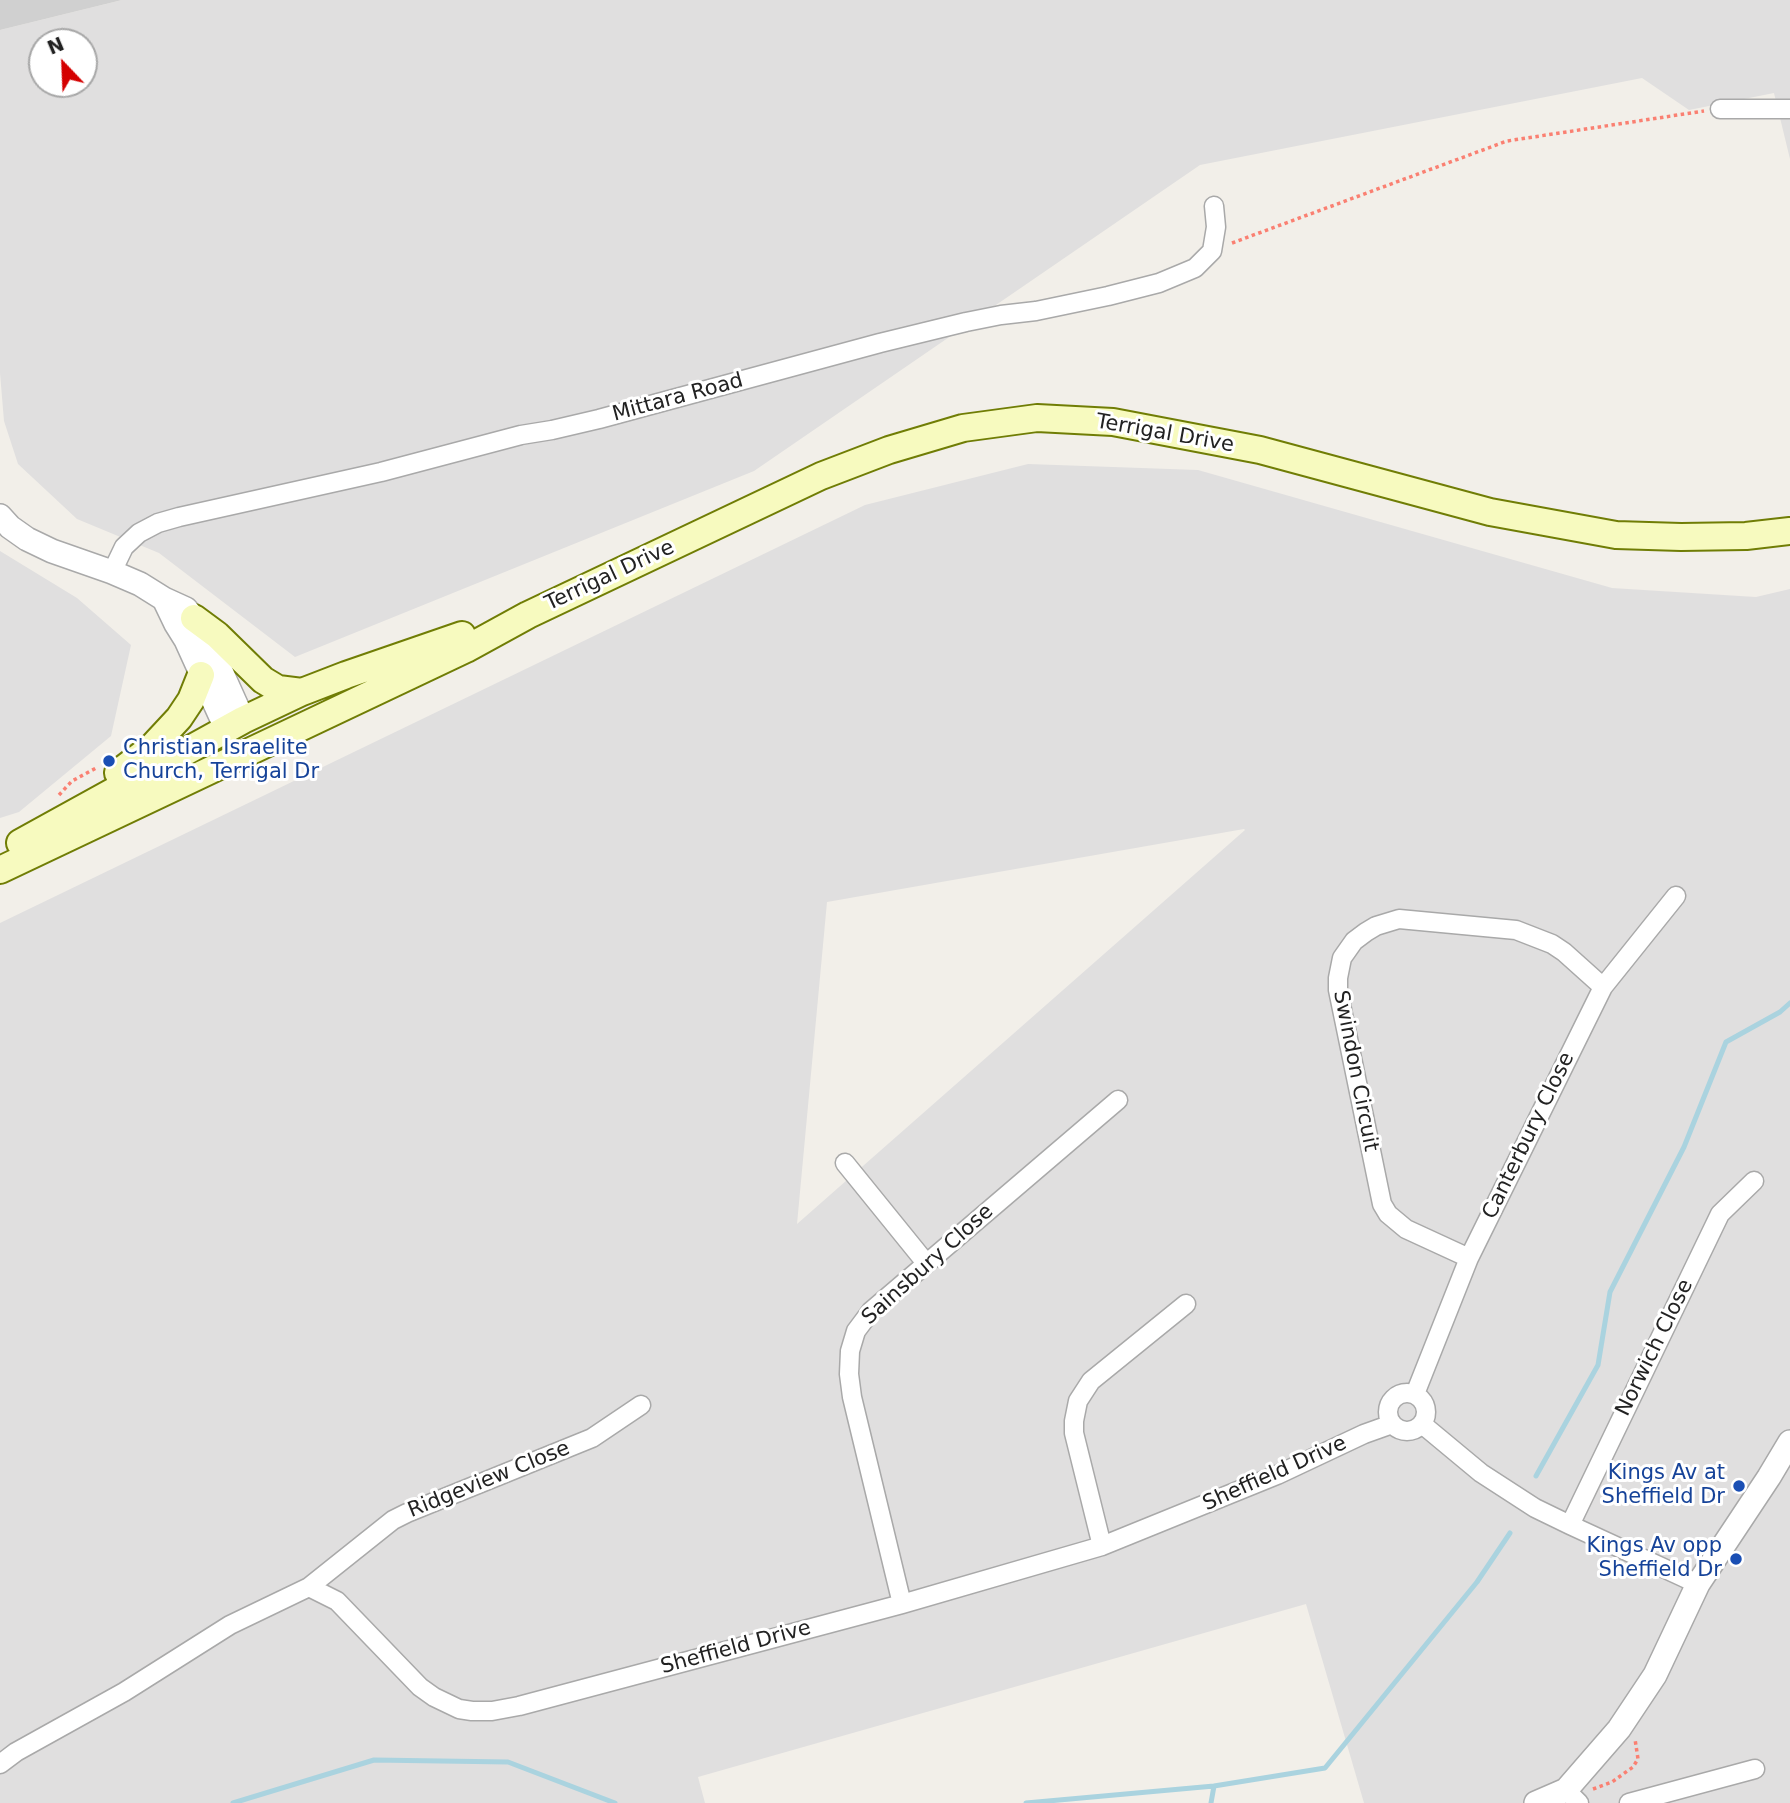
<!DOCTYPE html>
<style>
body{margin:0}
#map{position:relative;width:1790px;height:1803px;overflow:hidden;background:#f2efe9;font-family:"DejaVu Sans",sans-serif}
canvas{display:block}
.north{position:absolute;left:28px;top:28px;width:70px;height:70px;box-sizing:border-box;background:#fff;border:2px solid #a7a7a7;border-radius:50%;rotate:337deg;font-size:19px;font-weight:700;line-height:28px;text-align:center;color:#222}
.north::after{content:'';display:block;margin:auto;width:24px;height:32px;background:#d40000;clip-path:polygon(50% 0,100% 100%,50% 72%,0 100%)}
</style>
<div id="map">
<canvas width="1790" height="1803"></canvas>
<div class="north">N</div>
</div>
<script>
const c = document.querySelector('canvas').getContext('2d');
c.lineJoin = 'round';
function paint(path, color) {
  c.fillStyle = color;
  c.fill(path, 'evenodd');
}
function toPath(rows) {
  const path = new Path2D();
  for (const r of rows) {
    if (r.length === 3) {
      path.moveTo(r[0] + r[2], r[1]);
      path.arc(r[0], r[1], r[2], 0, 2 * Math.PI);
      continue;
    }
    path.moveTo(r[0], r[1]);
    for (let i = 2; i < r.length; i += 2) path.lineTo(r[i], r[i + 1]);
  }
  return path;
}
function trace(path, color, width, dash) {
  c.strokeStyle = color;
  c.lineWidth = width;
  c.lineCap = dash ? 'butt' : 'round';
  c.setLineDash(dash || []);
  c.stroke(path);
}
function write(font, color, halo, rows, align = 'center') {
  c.font = font + ' "DejaVu Sans",sans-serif';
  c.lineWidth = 6;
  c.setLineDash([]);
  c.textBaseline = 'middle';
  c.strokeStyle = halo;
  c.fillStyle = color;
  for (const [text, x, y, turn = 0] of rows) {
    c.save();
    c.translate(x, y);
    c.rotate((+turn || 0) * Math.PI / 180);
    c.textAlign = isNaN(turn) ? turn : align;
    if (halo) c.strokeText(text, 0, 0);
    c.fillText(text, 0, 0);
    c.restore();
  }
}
const residential = toPath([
 [122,0,1790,0,1790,159,1774,93,1689,110,1642,78,1200,165,754,471,295,657,159,553,77,519,18,464,4,421,0,373,0,30],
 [42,42,84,42,84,84,42,84],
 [1028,464,1198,470,1612,588,1756,597,1790,589,1790,1803,1364,1803,1306,1604,698,1777,705,1803,0,1803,0,923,865,505],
 [1244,829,1245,830,797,1224,827,902],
 [0,551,77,598,131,645,111,736,19,812,0,818]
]);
const religious = toPath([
 [0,0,122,0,0,30]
]);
const stream = toPath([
 [1536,1476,1598,1365,1610,1292,1684,1147,1726,1042,1780,1012,1790,1003],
 [233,1803,374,1760,508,1762,615,1803],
 [1026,1803,1214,1786],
 [1211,1803,1214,1786,1325,1768,1477,1582,1510,1533]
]);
const path = toPath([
 [1232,243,1507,141,1704,111],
 [59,795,72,781,98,767],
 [1593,1789,1612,1782,1633,1767,1638,1759,1635,1739]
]);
const minor = toPath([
 [1720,109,1790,109],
 [112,572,124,547,139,533,158,523,179,517,381,472,521,435,552,430,599,419,880,343,966,322,1001,315,1036,311,1108,296,1159,283,1195,268,1212,251,1216,227,1214,206],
 [845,1163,926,1263],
 [1469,1258,1406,1229,1388,1214,1382,1204,1338,990,1338,978,1342,958,1354,941,1366,932,1376,926,1399,919,1516,930,1552,944,1564,952,1603,987],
 [1407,1412,19],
 [1415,1394,1469,1258,1603,987,1676,896],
 [1422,1424,1481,1473,1535,1508,1570,1525,1698,1584],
 [1570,1525,1720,1214,1754,1181],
 [1102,1546,1074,1433,1074,1421,1078,1401,1091,1381,1186,1304],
 [309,1587,393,1520,407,1513,592,1438,641,1405],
 [902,1604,852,1397,849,1374,850,1351,856,1331,871,1311,1118,1100],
 [0,1764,16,1752,124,1692,230,1625,309,1587,337,1601,420,1687,434,1697,459,1709,472,1711,492,1711,519,1706,902,1604,1102,1546,1277,1475,1364,1434,1392,1424],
 [1566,1790,1579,1803],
 [1629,1803,1755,1769]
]);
const tertiary = toPath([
 [0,516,10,527,27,539,52,551,112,572,140,584,164,599,186,609,202,629,243,720],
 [164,599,176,624,186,640,226,728],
 [1536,1803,1566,1790,1619,1729,1655,1675,1698,1584,1769,1477,1790,1442]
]);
const secondary = toPath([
 [194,618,217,635,263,680,278,689,302,692],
 [118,773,152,747,179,718,191,700,201,675],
 [20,843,243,720,302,692,346,675,462,635],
 [0,870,466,649,528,615,821,476,889,450,963,428,1037,418,1113,422,1260,450,1490,512,1616,535,1681,537,1746,536,1790,531]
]);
const markers = [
 [109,761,7,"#1a4fb4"],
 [1739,1486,7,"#1a4fb4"],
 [1736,1559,7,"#1a4fb4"]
];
const streetNames = [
 ["Mittara Road",678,398,-15],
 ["Terrigal Drive",1165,434,10],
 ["Terrigal Drive",610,576,-25],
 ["Swindon Circuit",1355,1071,79],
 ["Canterbury Close",1529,1136,-64],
 ["Sainsbury Close",928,1265,-42],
 ["Norwich Close",1655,1348,-64],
 ["Sheffield Drive",1275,1474,-24],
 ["Ridgeview Close",489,1480,-22],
 ["Sheffield Drive",736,1648,-15]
];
const transitNames = [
 ["Christian Israelite",123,749,"left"],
 ["Church, Terrigal Dr",123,773,"left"],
 ["Kings Av at",1725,1474],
 ["Sheffield Dr",1725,1498],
 ["Kings Av opp",1722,1547],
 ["Sheffield Dr",1722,1571]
];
paint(residential, '#e0dfdf');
paint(religious, '#d0d0d0');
trace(stream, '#aad3df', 5);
trace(minor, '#a9a9a9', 21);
trace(tertiary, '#a9a9a9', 26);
trace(secondary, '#707d05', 30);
trace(path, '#fa8072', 3.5, [3.5, 3.5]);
trace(minor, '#fff', 18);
trace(tertiary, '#fff', 23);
trace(secondary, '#f7fabf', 26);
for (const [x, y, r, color] of markers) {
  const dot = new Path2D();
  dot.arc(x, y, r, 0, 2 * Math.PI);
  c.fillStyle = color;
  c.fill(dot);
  trace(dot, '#fff', 2.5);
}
write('21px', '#222', '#fff', streetNames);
write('21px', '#164399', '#fff', transitNames, 'right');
</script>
